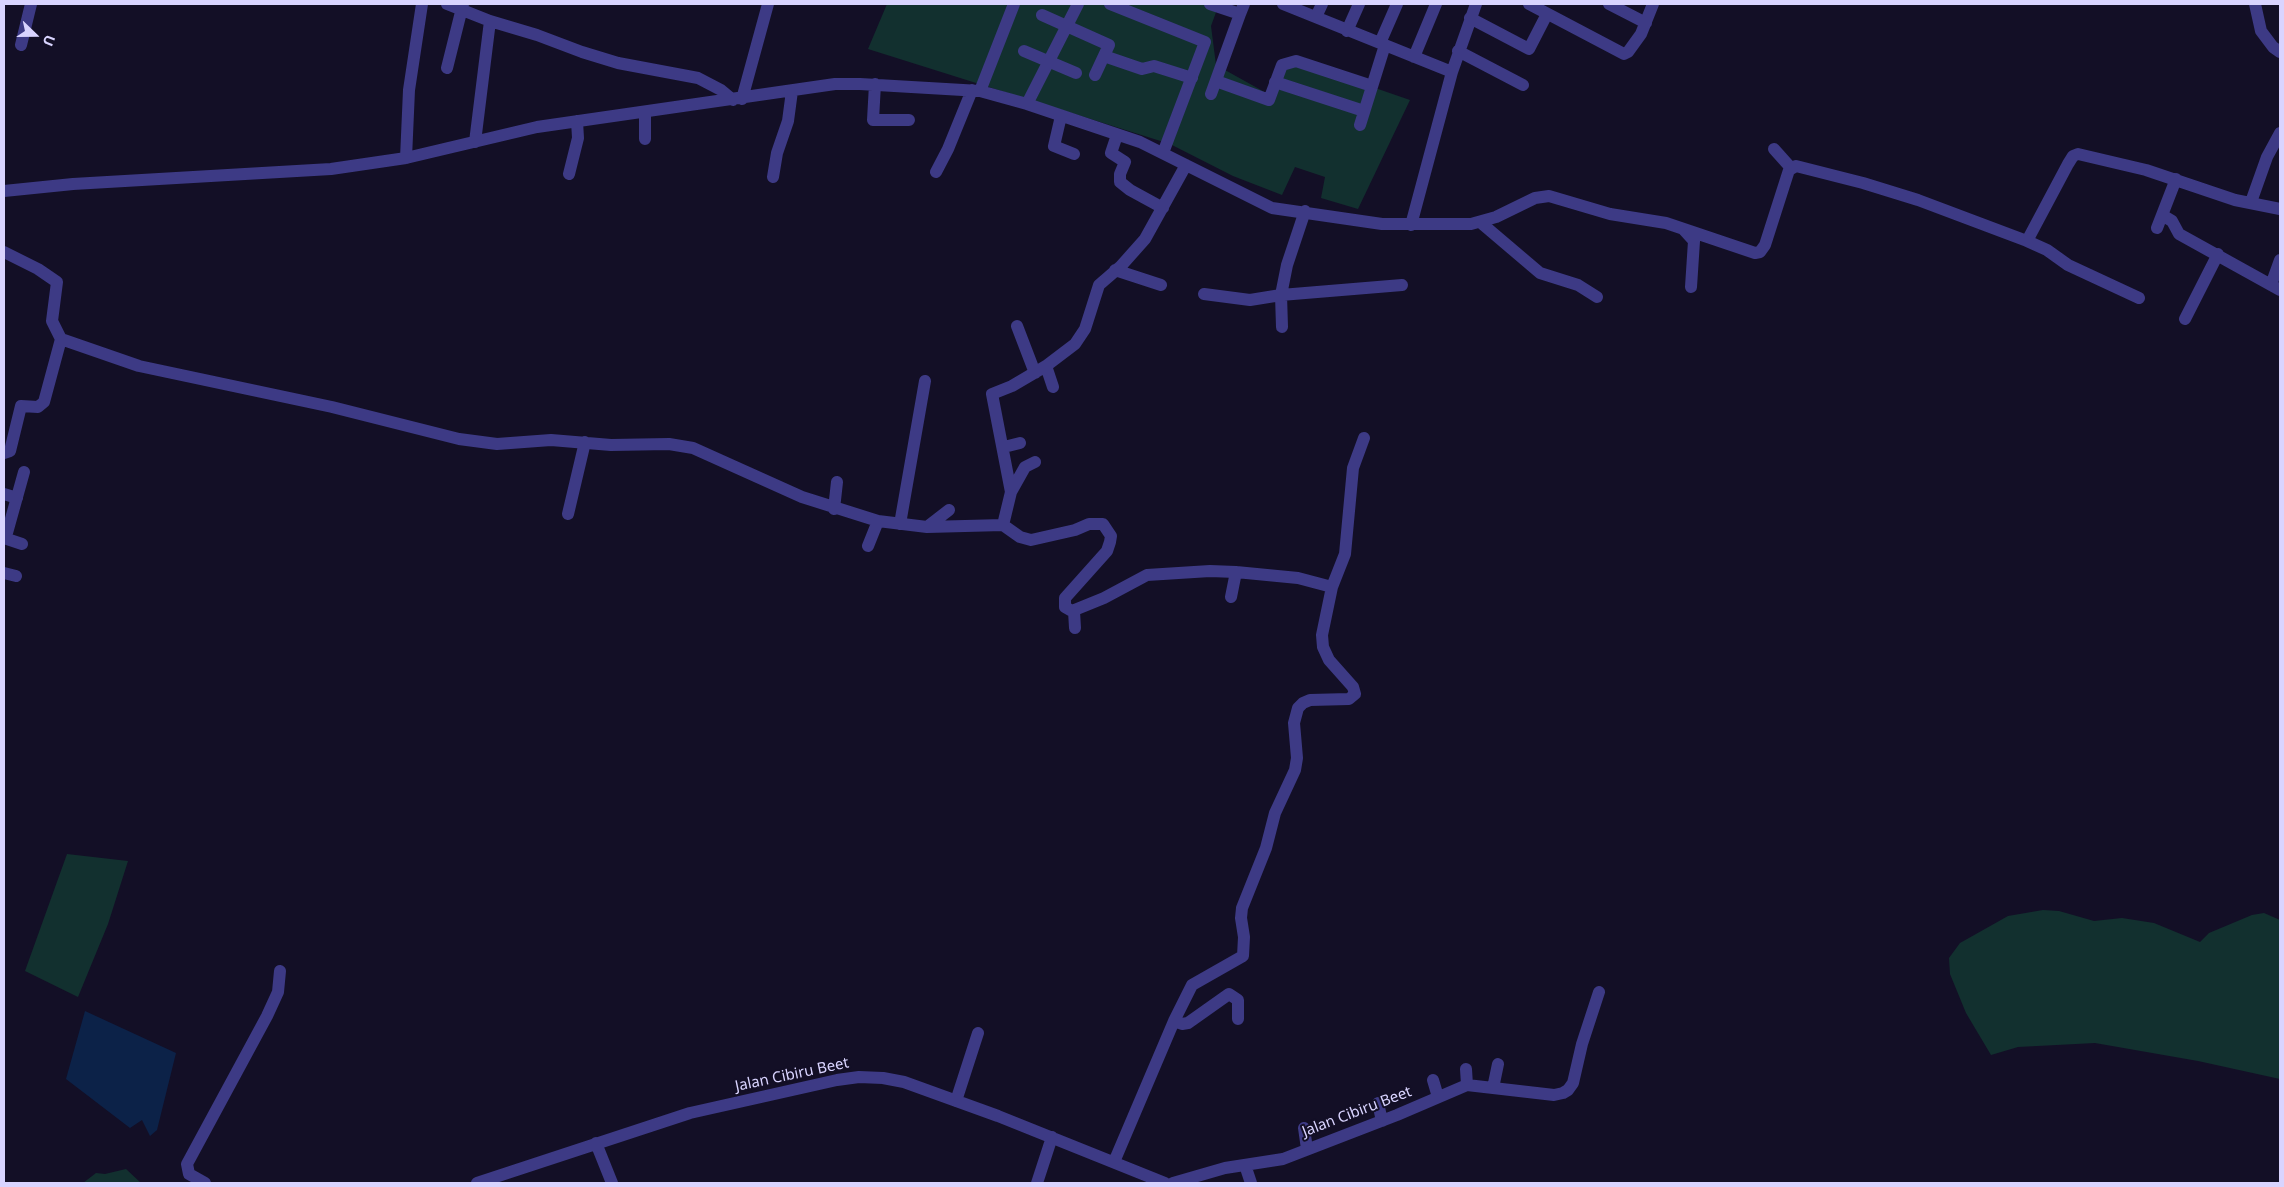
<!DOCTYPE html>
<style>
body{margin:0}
#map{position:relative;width:2284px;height:1187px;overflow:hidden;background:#130f26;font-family:"Noto Sans",sans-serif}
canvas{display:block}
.frame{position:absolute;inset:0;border:5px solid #d9d4ff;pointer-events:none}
.north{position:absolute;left:10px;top:10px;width:50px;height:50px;-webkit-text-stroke:4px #130f26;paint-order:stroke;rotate:112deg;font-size:14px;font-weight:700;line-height:20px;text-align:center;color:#d9d4ff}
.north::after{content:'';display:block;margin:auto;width:18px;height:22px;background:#d9d4ff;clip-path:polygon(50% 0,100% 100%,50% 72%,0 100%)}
</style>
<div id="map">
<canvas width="2284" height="1187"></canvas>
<div class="frame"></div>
<div class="north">U</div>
</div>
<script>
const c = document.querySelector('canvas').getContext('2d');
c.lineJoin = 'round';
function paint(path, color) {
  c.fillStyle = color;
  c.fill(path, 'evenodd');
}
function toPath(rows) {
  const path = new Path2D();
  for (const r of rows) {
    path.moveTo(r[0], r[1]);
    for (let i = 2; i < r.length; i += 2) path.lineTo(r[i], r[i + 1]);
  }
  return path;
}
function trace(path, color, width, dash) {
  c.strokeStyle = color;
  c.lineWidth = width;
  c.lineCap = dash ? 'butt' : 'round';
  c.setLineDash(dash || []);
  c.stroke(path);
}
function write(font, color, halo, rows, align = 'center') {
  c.font = font + ' "Noto Sans",sans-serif';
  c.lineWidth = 4;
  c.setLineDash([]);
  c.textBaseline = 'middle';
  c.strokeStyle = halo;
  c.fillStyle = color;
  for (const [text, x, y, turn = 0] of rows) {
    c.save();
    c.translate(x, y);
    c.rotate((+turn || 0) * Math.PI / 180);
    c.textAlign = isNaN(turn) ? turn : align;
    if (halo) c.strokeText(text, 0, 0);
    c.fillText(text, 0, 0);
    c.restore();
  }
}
const green = toPath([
 [887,4,1219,4,1211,26,1216,65,1270,95,1288,58,1410,100,1358,209,1321,198,1325,177,1295,167,1282,195,1233,176,1170,144,868,49],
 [67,854,128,861,108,924,78,997,25,971],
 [2043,910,2059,911,2094,921,2122,918,2154,923,2200,942,2209,933,2252,915,2264,913,2280,920,2280,1079,2198,1061,2095,1043,2018,1047,1991,1055,1966,1013,1950,974,1949,958,1960,943,2008,916],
 [126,1169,141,1183,83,1183,96,1173,105,1174]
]);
const water = toPath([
 [85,1011,176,1053,157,1130,150,1136,142,1120,130,1128,66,1079]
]);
const minor = toPath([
 [447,4,490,21,537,35,582,52,618,63,698,78,721,90,733,100],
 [1110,4,1205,42,1163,153],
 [1210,4,1240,14,1244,4],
 [1283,4,1452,72],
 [1529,4,1624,54,1628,52,1641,34,1653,4],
 [1609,4,1646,23],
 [2255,4,2261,31,2273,47,2280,52],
 [1042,15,1109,45,1095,75],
 [1316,17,1322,4],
 [1470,18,1529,49,1547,14],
 [1347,31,1359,4],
 [1380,43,1397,4],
 [21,45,31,4],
 [1024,51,1076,73],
 [1458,51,1523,85],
 [1104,56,1142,69,1154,66,1192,78],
 [1414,57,1436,4],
 [447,68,463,4],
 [1216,81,1269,100,1282,65,1296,61,1372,86],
 [1275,82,1364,111],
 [875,84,873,120,909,120],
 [980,91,1014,4],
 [1211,94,1240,14],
 [742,99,768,4],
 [1027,104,1078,4],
 [1061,116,1054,146,1074,154],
 [1360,125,1385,45],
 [1117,135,1111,153,1125,162,1120,174,1120,182,1130,190,1163,208],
 [645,139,645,112],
 [475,142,490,21],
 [1774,149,1791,168],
 [406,158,409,90,422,4],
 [936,172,948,149,972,90],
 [569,174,578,138,577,121],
 [773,177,777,153,788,121,792,91],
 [4,191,73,184,331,169,406,158,537,127,835,84,860,84,980,91,1027,104,1140,142,1272,208,1382,224,1471,224,1496,217,1535,198,1549,196,1610,214,1666,223,1755,253,1760,252,1765,245,1789,170,1796,166,1863,183,1918,200,2027,241,2068,164,2073,156,2078,154,2146,170,2235,200,2280,209],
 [2251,202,2267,157,2280,133],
 [2162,215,2172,221,2179,234,2280,290],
 [1480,222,1540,273,1578,285,1597,297],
 [1411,225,1452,72,1476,4],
 [2157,228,2176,179],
 [1684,230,1694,241,1691,287],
 [2027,241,2047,250,2068,265,2139,298],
 [4,252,38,269,57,282,52,321,61,339,139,366,332,407,459,439,497,444,551,440,611,445,669,444,693,448,802,497,878,521,927,527,1003,525,1020,537,1031,540,1075,530,1089,524,1103,524,1111,536,1110,542,1107,551,1065,598,1065,607,1072,611,1104,598,1147,575,1210,571,1236,572,1298,578,1332,587],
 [1115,270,1161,285],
 [2271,285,2280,260],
 [1204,294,1250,300,1281,295,1402,285],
 [2185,319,2218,254],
 [1017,326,1035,373],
 [1282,327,1281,295,1287,265,1305,211],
 [1046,366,1053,387],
 [1004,447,1020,443],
 [4,453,10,451,21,406,38,407,44,402,61,339],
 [1011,492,1025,467,1035,462],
 [4,494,17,498],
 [834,509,837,482],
 [568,514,585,442],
 [900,524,925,381],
 [1003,525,1011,492,992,394,1012,386,1046,366,1075,344,1085,329,1099,285,1121,266,1145,239,1186,165],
 [927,527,949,510],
 [7,533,24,472],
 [4,538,22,544],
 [868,546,878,521],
 [4,573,16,576],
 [1231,597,1236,572],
 [1074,611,1075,628],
 [1174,1021,1182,1024,1188,1023,1229,994,1238,1000,1238,1019],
 [1466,1069,1467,1085],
 [1433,1080,1438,1097],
 [1493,1088,1498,1064],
 [956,1101,978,1033],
 [1378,1103,1382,1121],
 [1304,1128,1307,1149],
 [596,1143,612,1183],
 [1114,1162,1174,1021,1192,985,1243,956,1244,937,1241,918,1242,908,1266,848,1275,813,1295,770,1297,758,1294,723,1298,708,1303,703,1310,700,1349,699,1355,694,1353,687,1329,660,1323,647,1322,635,1332,587,1345,554,1353,468,1364,438],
 [1245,1165,1251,1183],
 [205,1183,189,1174,187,1164,267,1016,278,992,280,971],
 [477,1183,690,1113,837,1080,859,1077,883,1078,904,1082,998,1116,1165,1183],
 [1037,1183,1052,1137],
 [1173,1183,1225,1168,1283,1159,1397,1115,1467,1085,1554,1095,1563,1093,1568,1090,1573,1083,1582,1044,1599,992]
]);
const streetNames = [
 ["Jalan Cibiru Beet",792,1075,-12],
 ["Jalan Cibiru Beet",1357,1112,-21]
];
paint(green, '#12302f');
paint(water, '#0c2248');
trace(minor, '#3d3a85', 12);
write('15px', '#d9d4ff', '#130f26', streetNames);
</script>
